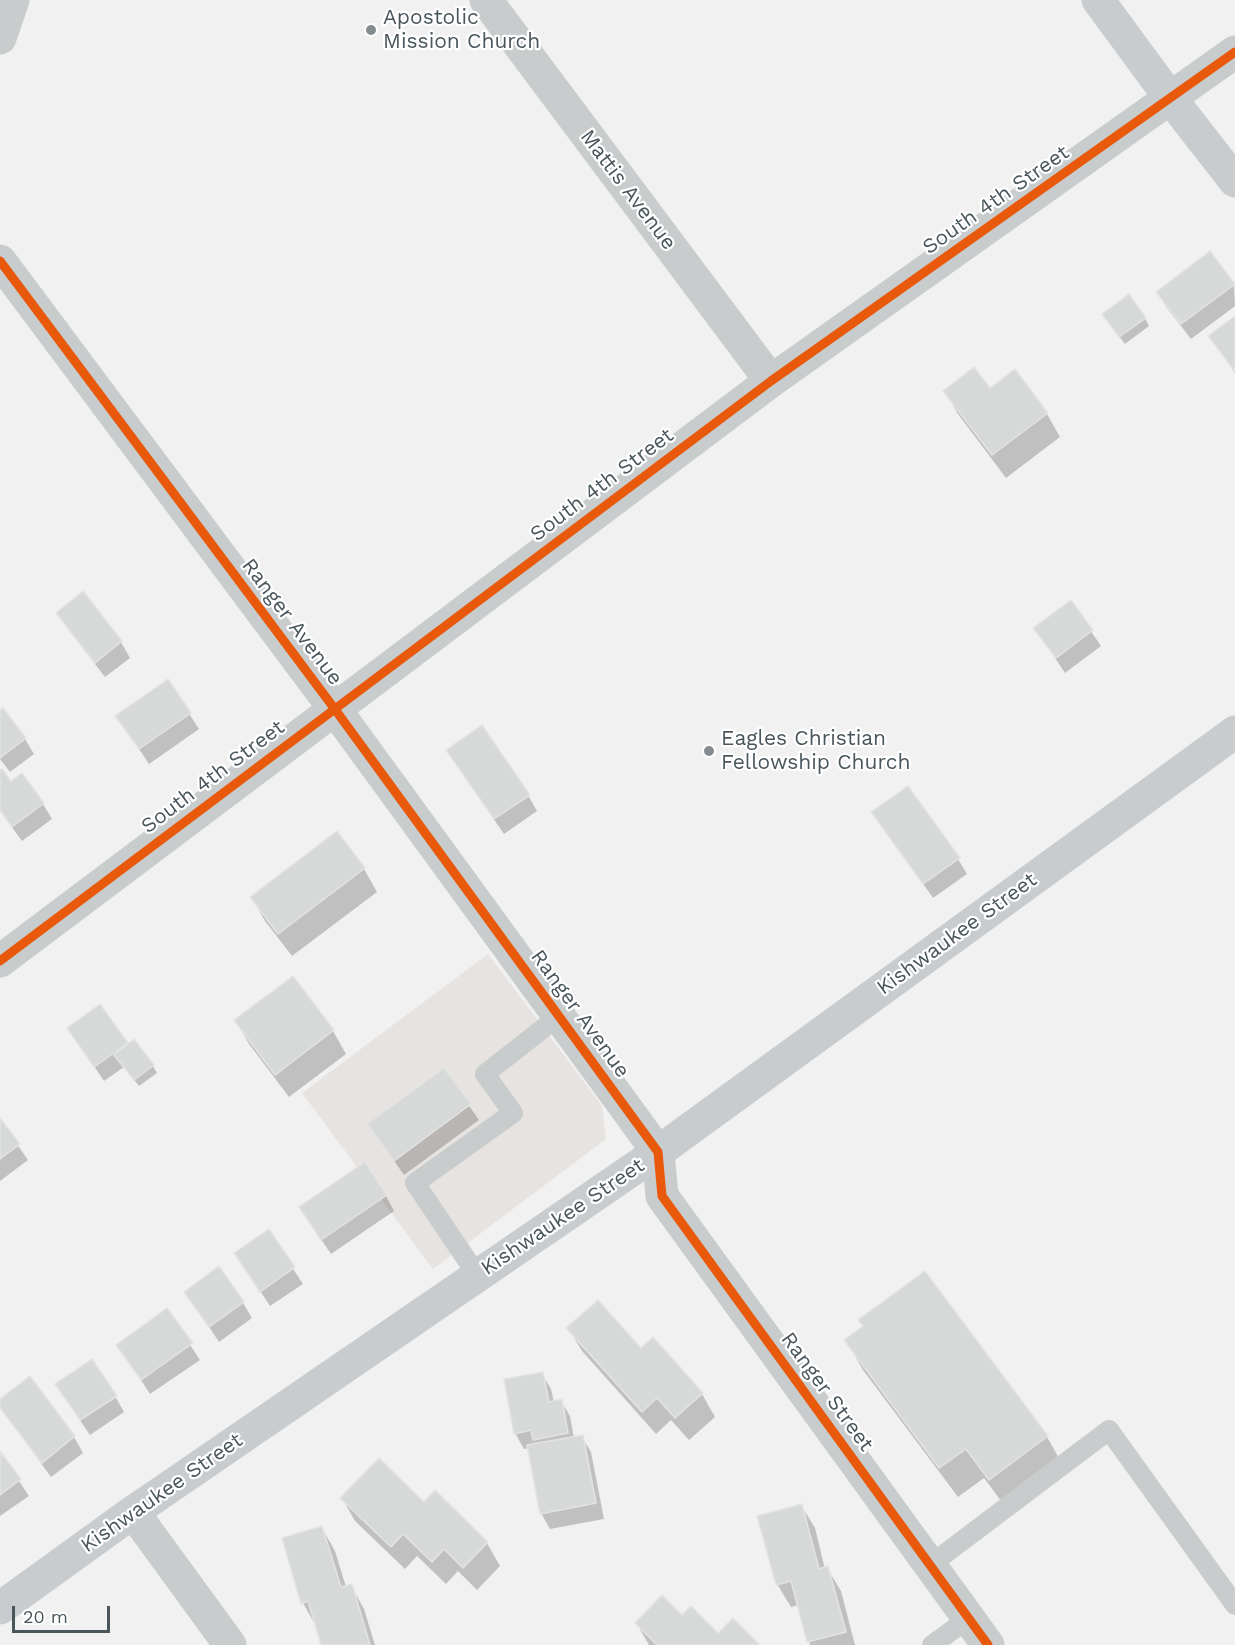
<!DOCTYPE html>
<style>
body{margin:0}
#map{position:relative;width:1235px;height:1645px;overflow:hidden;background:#f1f1f1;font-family:"Work Sans",sans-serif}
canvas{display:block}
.scale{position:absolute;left:12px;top:1606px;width:98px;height:27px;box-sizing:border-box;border:3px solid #49565c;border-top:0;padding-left:8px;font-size:18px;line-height:21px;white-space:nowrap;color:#49565c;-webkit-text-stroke:4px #fff;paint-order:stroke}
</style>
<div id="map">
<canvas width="1235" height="1645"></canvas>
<div class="scale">20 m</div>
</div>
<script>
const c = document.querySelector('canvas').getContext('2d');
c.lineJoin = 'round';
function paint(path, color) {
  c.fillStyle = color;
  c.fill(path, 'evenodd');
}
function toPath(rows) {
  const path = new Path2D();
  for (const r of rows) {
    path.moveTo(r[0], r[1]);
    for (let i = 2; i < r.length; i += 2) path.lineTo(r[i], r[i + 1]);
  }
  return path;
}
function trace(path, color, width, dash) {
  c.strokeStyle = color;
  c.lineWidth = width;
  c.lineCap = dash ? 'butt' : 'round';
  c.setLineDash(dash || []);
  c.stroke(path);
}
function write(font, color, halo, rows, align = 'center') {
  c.font = font + ' "Work Sans",sans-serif';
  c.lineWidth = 4.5;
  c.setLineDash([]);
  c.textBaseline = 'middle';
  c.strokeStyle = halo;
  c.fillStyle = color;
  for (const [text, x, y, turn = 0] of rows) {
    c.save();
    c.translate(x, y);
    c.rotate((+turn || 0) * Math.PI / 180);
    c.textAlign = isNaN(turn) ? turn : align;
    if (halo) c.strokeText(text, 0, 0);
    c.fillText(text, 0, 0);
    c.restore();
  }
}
const commercial = toPath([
 [488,954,602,1106,606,1139,433,1269,302,1093]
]);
const shadow = toPath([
 [1234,285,1235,306,1191,339,1167,308,1158,293],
 [1145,318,1149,326,1125,344,1108,322],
 [1235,318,1235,373,1210,337],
 [1015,371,1047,414,1060,437,1006,478,958,414,945,391,989,390],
 [83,593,121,642,130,658,105,677,67,628,58,613],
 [1071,602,1101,646,1065,673,1035,628],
 [168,681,199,729,149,764,117,716],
 [0,712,25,739,34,754,10,772,0,759],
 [457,766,528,795,537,811,504,834],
 [0,772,11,783,43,804,52,819,22,841,0,811],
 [873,812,958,859,967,874,933,898],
 [364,869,377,892,292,956,265,921,252,898],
 [293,978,333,1031,346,1054,289,1097,249,1044,236,1021],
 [100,1006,127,1046,153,1066,157,1073,139,1086,124,1067,104,1081,69,1029],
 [444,1070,479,1120,404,1175,369,1125],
 [0,1120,28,1160,0,1181],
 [386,1196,394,1211,331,1254,310,1223],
 [268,1231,303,1284,270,1306,236,1254],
 [925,1273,1047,1437,1064,1467,1007,1509,984,1478,958,1497,863,1370,846,1340,864,1327],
 [186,1292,243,1303,252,1318,219,1342],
 [167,1310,200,1360,150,1394,118,1345],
 [568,1328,641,1350,702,1394,715,1417,689,1440,671,1420,656,1434,582,1351],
 [542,1374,551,1389,554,1402,561,1401,570,1416,574,1438,582,1437,591,1452,604,1519,550,1529,541,1513,529,1448,524,1449,515,1433],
 [29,1378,74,1437,83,1453,51,1477,0,1407,0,1401],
 [115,1396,124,1412,90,1435,66,1400],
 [0,1453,29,1496,0,1516],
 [342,1498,424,1504,487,1543,500,1566,477,1590,458,1571,446,1584,417,1556,405,1569,355,1521],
 [801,1505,815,1528,825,1569,827,1568,841,1591,855,1645,810,1645,799,1605,791,1607,777,1584],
 [322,1528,335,1551,346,1587,351,1586,364,1609,375,1645,323,1645,316,1626,303,1603],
 [682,1617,718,1635,758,1645,649,1645,637,1624]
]);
const building = toPath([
 [1210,251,1235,284,1181,324,1156,292,1210,251],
 [1129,294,1146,318,1119,337,1102,314,1129,294],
 [1235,316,1235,371,1208,336,1235,316],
 [974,367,990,388,1015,369,1048,413,992,455,943,391,974,367],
 [83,591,122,641,95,663,56,613,83,591],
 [1071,600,1093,630,1056,658,1033,628,1071,600],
 [168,679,191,713,139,749,115,716,168,679],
 [3,708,26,738,0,758,0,710,3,708],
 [482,725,530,795,494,819,446,750,482,725],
 [2,769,11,781,22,773,44,803,12,827,0,810,0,770,2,769],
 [908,786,960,858,923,884,871,812,908,786],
 [337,831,365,868,278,934,250,897,337,831],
 [293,976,334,1030,275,1075,234,1020,293,976],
 [100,1004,128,1043,94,1067,67,1028,100,1004],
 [134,1039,154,1065,134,1080,114,1055,134,1039],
 [444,1068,471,1104,394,1161,367,1124,444,1068],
 [0,1118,20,1144,0,1159,0,1118],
 [365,1162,387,1195,321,1240,299,1207,365,1162],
 [269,1229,295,1267,260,1292,234,1253,269,1229],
 [219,1266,244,1302,209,1327,184,1292,219,1266],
 [925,1271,1048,1436,989,1480,966,1449,939,1468,844,1340,863,1326,858,1320,925,1271],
 [598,1300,641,1348,653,1337,703,1393,675,1418,657,1398,642,1412,566,1328,598,1300],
 [167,1308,193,1343,141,1380,116,1345,167,1308],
 [92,1359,117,1396,80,1420,55,1384,92,1359],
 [543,1372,549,1402,562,1399,568,1433,533,1440,531,1430,514,1434,504,1379,543,1372],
 [30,1376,75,1436,42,1463,0,1408,0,1399,30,1376],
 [583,1435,596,1503,540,1514,527,1445,583,1435],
 [0,1451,21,1479,0,1495,0,1451],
 [379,1458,424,1502,435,1490,488,1542,463,1568,444,1549,432,1562,403,1534,391,1547,340,1498,379,1458],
 [802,1504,819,1569,828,1566,846,1632,807,1642,791,1581,776,1585,757,1516,802,1504],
 [322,1526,341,1587,352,1584,370,1645,321,1645,308,1601,301,1604,282,1538,322,1526],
 [662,1595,682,1615,691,1606,718,1633,733,1618,760,1645,657,1645,635,1623,662,1595]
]);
const lane = toPath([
 [477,1275,415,1183,513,1113,485,1074,559,1016],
 [930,1565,1109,1430,1235,1605],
 [932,1645,969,1618]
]);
const street = toPath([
 [486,0,771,381],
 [0,38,13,0],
 [0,261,334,708,658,1152,662,1196,988,1645],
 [0,961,771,381,1235,52],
 [133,1512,230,1645]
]);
const secondary = toPath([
 [1098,0,1171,99,1235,181],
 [0,1608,133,1512,658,1152,1235,732]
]);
const cycleway = toPath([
 [0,261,334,708,658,1152,662,1196,988,1645],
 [0,961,771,381,1235,52]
]);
const markers = [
 [371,30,6,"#848c90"],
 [709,751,6,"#848c90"]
];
const poiNames = [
 ["Apostolic",383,18],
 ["Mission Church",383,42],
 ["Eagles Christian",721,739],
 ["Fellowship Church",721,763]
];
const streetNames = [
 ["Mattis Avenue",628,190,53],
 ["South 4th Street",996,200,-35],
 ["South 4th Street",602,485,-37],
 ["Ranger Avenue",292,622,53],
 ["South 4th Street",213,777,-37],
 ["Kishwaukee Street",957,934,-36],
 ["Ranger Avenue",580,1014,54],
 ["Kishwaukee Street",563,1217,-34],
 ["Ranger Street",827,1392,54],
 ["Kishwaukee Street",162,1493,-35]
];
paint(commercial, '#e6e3e0');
paint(shadow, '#0003');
paint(building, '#d7d9d9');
trace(building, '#e2e3e4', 1.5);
trace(lane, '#c9cccc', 20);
trace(street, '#c9cccc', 33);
trace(secondary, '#c9ccce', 33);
trace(cycleway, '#e8590c', 9);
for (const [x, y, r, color] of markers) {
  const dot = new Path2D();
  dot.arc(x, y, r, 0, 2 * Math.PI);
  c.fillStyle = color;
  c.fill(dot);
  trace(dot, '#fff', 2);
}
write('21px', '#49565c', '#fff', poiNames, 'left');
write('21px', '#49565c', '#fff', streetNames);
</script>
